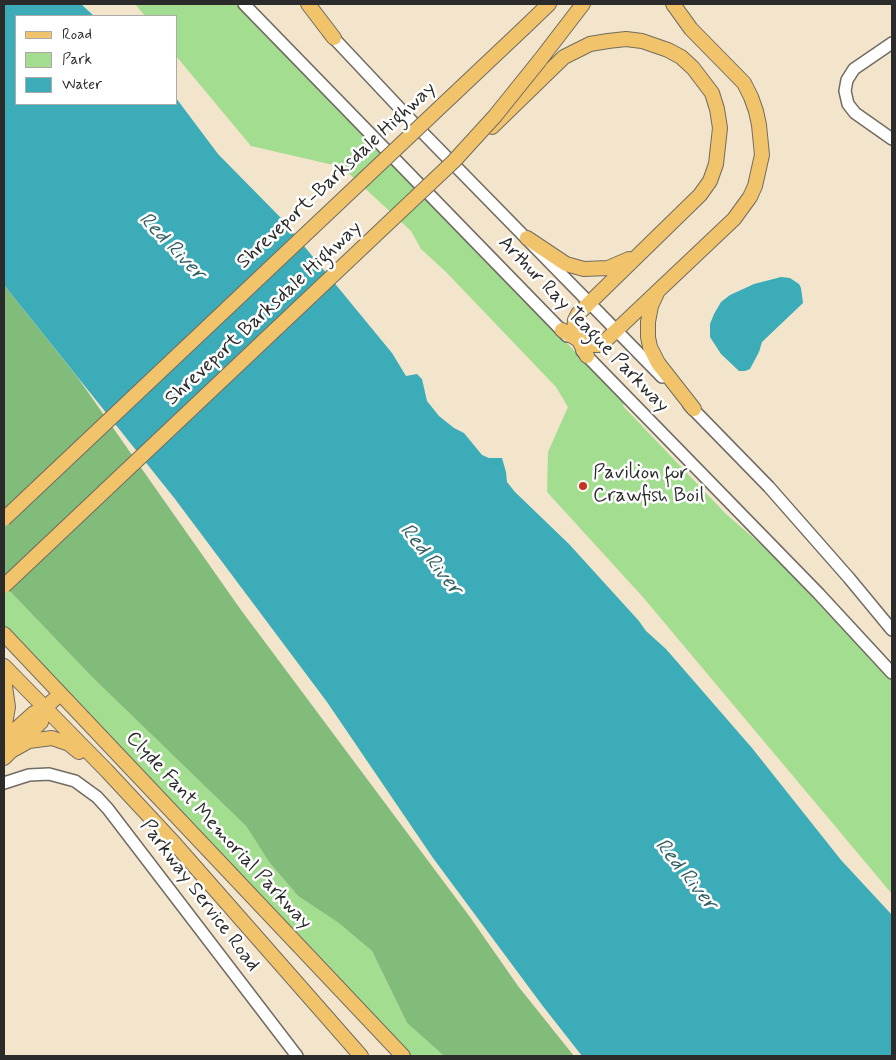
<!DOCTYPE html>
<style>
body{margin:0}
#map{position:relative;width:896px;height:1060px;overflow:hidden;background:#f3e5cc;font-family:Mynerve,sans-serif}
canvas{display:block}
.frame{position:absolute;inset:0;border:5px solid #2b2b2b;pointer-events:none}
.legend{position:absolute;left:15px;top:15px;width:162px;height:90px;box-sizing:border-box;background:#fff;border:1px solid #aaa;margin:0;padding:6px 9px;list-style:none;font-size:15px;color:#2b2b2b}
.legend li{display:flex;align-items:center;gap:10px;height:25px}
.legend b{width:25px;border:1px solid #aaa}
</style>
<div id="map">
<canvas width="896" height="1060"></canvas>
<div class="frame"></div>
<ul class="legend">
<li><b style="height:6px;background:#f1c36a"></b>Road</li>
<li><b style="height:14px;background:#a3dd8f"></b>Park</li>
<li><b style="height:14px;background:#3cadb8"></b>Water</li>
</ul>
</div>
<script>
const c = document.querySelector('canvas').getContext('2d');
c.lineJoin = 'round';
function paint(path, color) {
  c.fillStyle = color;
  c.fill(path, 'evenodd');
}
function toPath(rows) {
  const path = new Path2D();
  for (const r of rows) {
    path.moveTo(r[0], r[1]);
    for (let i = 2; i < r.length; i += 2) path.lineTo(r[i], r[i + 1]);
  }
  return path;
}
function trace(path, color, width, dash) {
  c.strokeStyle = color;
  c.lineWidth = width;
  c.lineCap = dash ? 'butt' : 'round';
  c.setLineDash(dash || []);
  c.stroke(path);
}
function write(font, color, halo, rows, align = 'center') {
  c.font = font + ' Mynerve,sans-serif';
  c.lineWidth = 5;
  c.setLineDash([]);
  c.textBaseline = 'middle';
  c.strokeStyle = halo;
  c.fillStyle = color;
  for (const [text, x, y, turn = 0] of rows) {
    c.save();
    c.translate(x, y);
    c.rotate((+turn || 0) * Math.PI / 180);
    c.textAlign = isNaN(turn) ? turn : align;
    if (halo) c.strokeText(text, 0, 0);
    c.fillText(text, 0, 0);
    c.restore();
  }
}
const green = toPath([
 [135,4,236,4,567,343,624,403,623,406,726,514,772,554,887,676,892,682,892,894,642,596,547,492,548,452,568,407,556,387,446,272,421,249,411,231,342,167,251,146,176,56,176,16,145,16],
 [4,585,91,676,246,826,269,862,298,896,340,923,372,951,407,1023,444,1056,408,1056,4,627]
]);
const forest = toPath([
 [4,285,78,378,241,610,470,917,518,986,574,1056,444,1056,407,1023,372,951,339,923,298,896,269,862,246,826,91,676,4,585]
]);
const water = toPath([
 [4,4,81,4,94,16,16,16,16,104,176,104,176,98,218,154,281,218,392,353,406,376,417,374,422,379,427,401,439,416,454,428,464,433,482,455,489,458,502,458,506,472,507,482,515,492,569,544,639,621,646,631,666,649,752,748,841,860,892,915,892,1056,582,1056,542,1005,433,858,327,702,175,499,4,285],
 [781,277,790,278,799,284,801,288,803,303,762,342,759,352,750,369,745,371,739,371,721,354,710,337,710,324,714,314,721,302,730,295,754,284]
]);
const minor = toPath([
 [244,4,567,336],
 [329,33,424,134,662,377],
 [892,43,854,69,847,80,845,91,848,104,855,113,892,139],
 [582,351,819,594,892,673],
 [689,405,769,487,849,578,892,630],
 [4,783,29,775,49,774,75,781,97,797,108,809,297,1056]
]);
const major = toPath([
 [308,4,334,38],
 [524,28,549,4],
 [540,60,583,4],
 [492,127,564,57,590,44,608,41,626,39,642,41,668,50,681,57,693,68,712,93,717,109,720,128,716,164,710,181,700,195,578,314,575,320,574,331,587,356],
 [527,238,566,264,584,269,608,268,629,259],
 [657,293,651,306,648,322,648,337,650,347,658,363,694,409],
 [562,330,587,345,598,345,604,342,734,219,750,197,755,186,762,155,759,125,756,111,751,97,744,83,691,29,673,4],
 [4,634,403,1056],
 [4,666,107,771,175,844,361,1056],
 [4,679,8,707,4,730],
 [4,740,34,713,45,708,60,694],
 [11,751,29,741,52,738,69,744,79,752],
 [4,758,41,722,45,708]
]);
const majorBridge = toPath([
 [4,519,524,28],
 [4,586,454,161,495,116,540,60]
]);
const markers = [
 [583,486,5,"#c8321e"]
];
const streetNames = [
 ["Shreveport-Barksdale Highway",337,176,-43],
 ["Shreveport Barksdale Highway",264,314,-43],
 ["Arthur Ray Teague Parkway",583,325,46],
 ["Clyde Fant Memorial Parkway",218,831,47],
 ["Parkway Service Road",199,896,53]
];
const poiNames = [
 ["Pavilion for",593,474],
 ["Crawfish Boil",593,497]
];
const waterNames = [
 ["Red River",171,247,46],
 ["Red River",430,560,51],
 ["Red River",685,875,51]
];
paint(green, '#a3dd8f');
paint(forest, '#82bc7a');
paint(water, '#3cadb8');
trace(minor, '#716c63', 14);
trace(major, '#716c63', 16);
trace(minor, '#fff', 11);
trace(major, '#f1c36a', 14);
trace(majorBridge, '#716c63', 16, []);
trace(majorBridge, '#f1c36a', 14);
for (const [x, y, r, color] of markers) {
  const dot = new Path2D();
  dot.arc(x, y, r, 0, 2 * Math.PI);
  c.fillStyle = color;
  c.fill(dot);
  trace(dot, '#fff', 2);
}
write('20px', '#2b2b2b', '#fff', streetNames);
write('20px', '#2b2b2b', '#fff', poiNames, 'left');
write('italic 21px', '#325f63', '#fff', waterNames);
</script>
